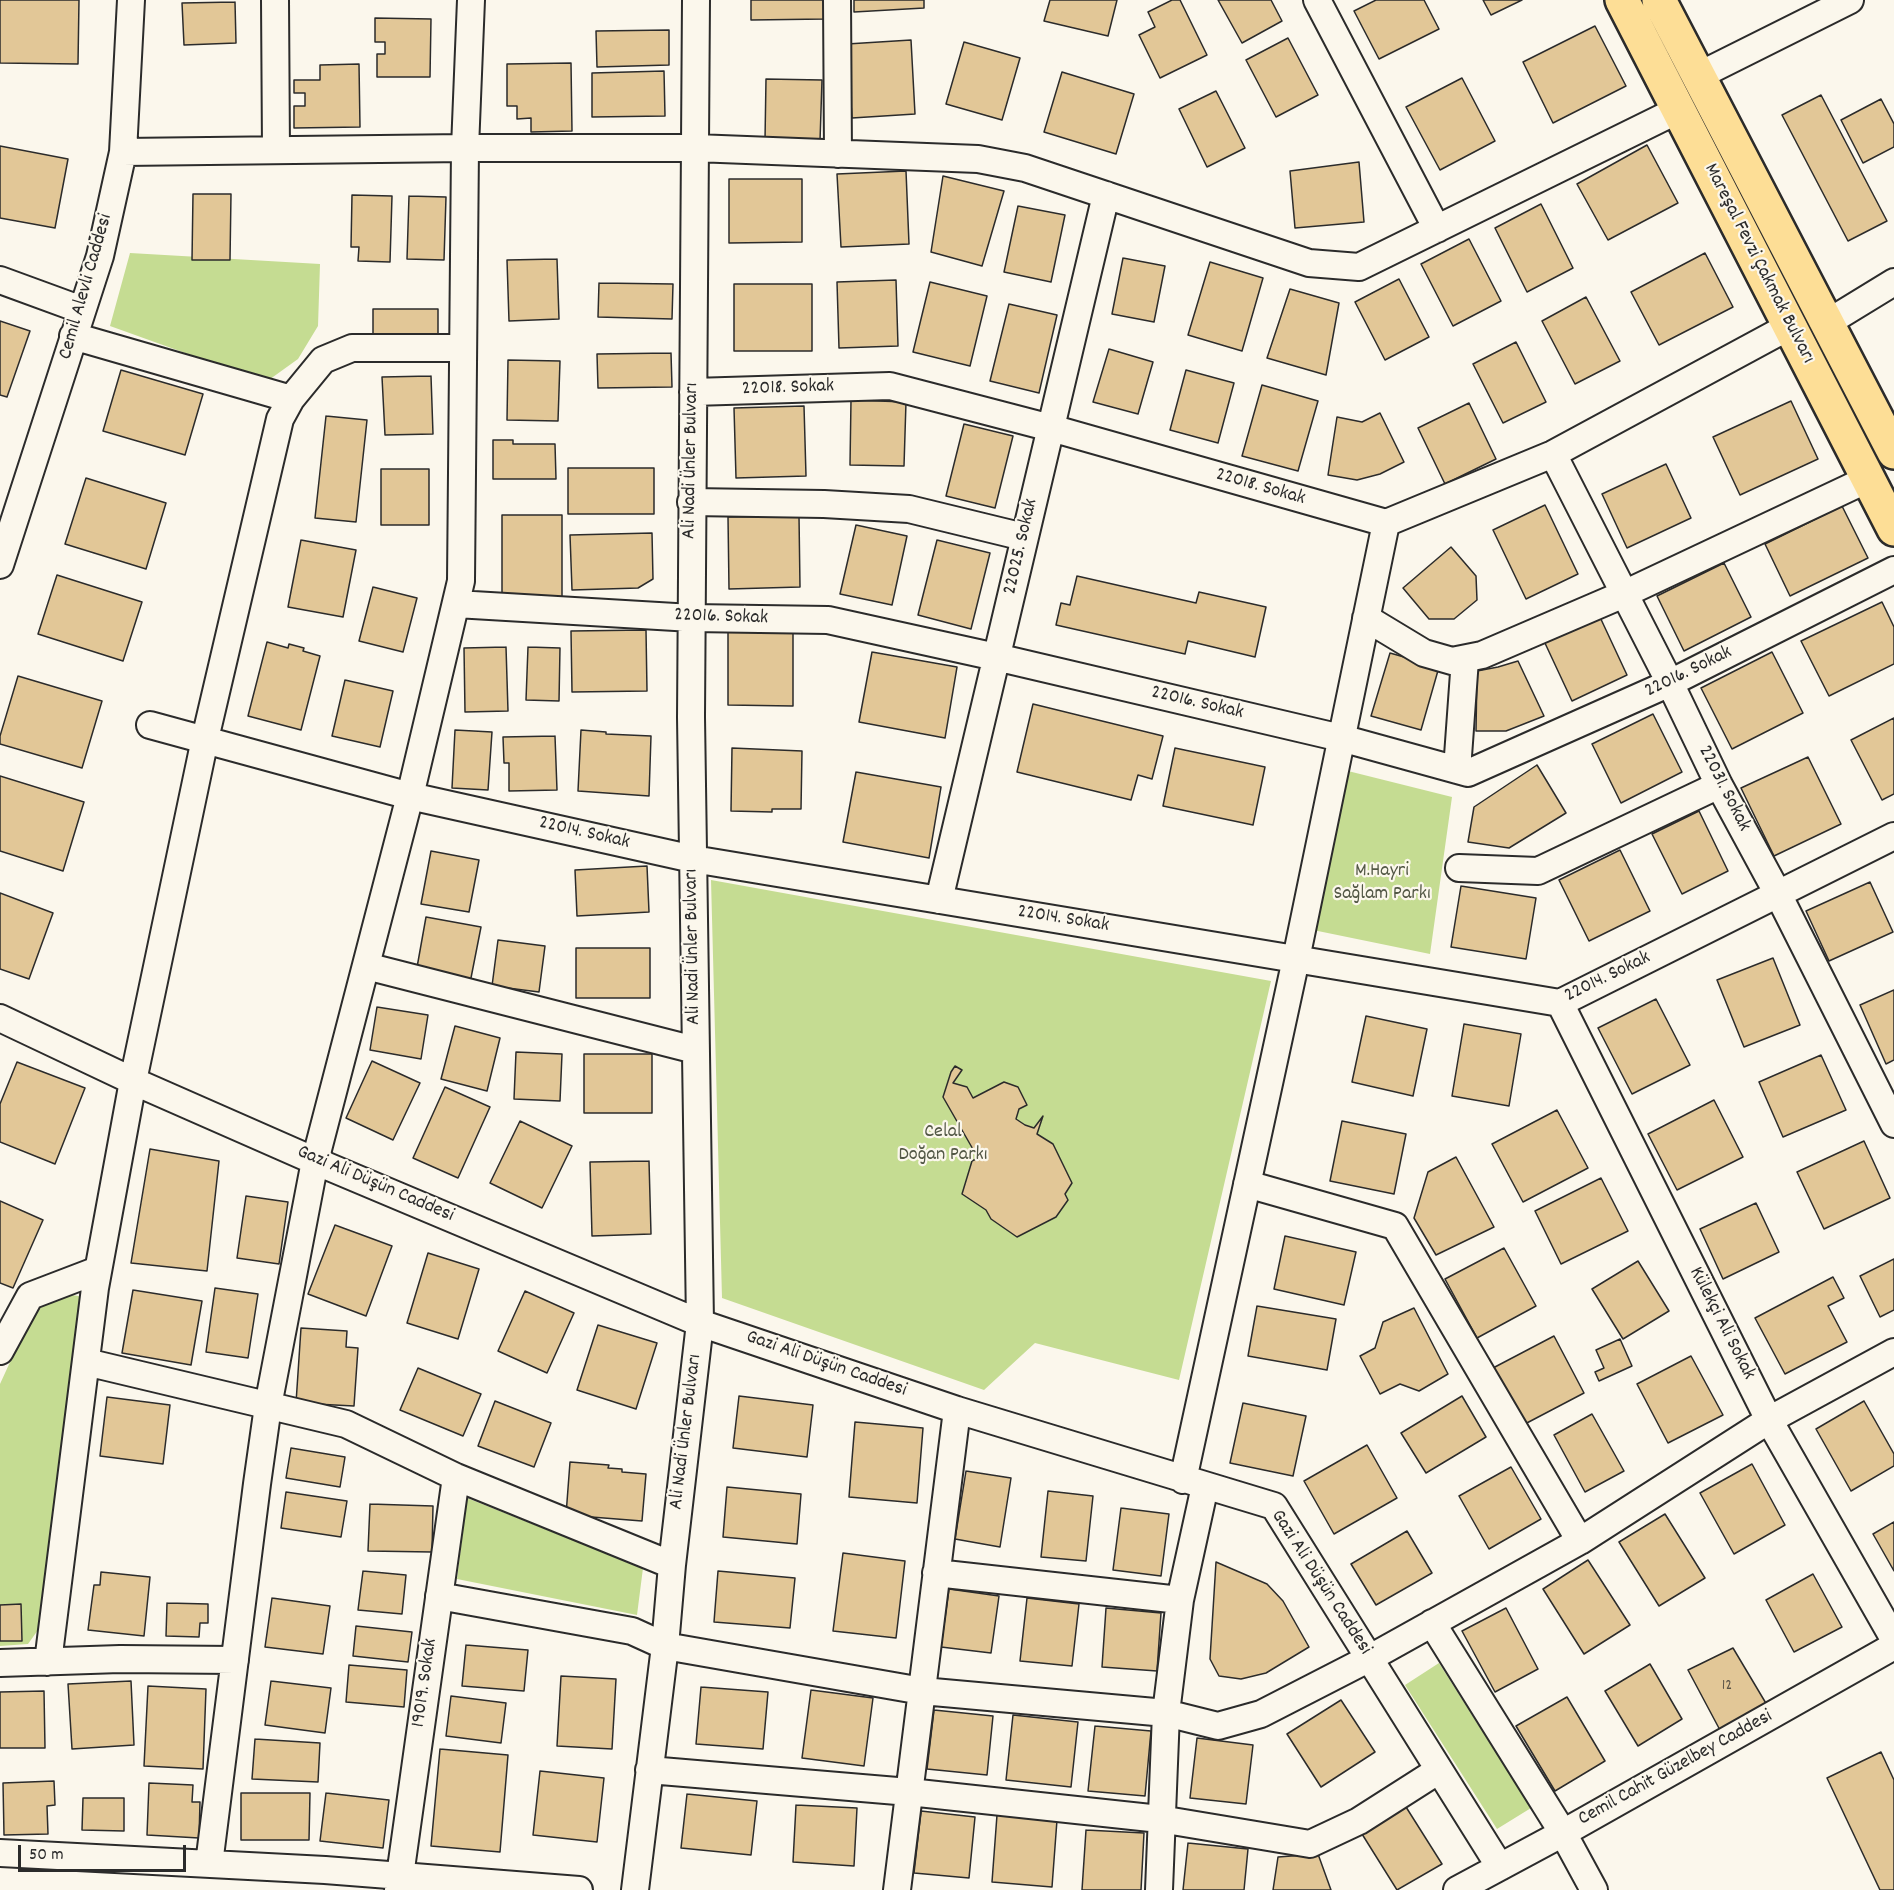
<!DOCTYPE html>
<meta charset="utf-8">
<style>
body{margin:0}
#map{position:relative;width:1894px;height:1890px;overflow:hidden;background:#fbf7ec;font-family:Dekko,sans-serif}
canvas{display:block}
.scale{position:absolute;left:18px;top:1845px;width:168px;height:27px;box-sizing:border-box;border:3px solid #2b2b2b;border-top:0;padding-left:8px;font-size:18px;line-height:21px;white-space:nowrap;color:#2b2b2b;-webkit-text-stroke:4px #fbf7ec;paint-order:stroke}
</style>
<div id="map">
<canvas width="1894" height="1890"></canvas>
<div class="scale">50 m</div>
</div>
<script>
const c = document.querySelector('canvas').getContext('2d');
c.lineJoin = 'round';
function paint(path, color) {
  c.fillStyle = color;
  c.fill(path, 'evenodd');
}
function toPath(rows) {
  const path = new Path2D();
  for (const r of rows) {
    path.moveTo(r[0], r[1]);
    for (let i = 2; i < r.length; i += 2) path.lineTo(r[i], r[i + 1]);
  }
  return path;
}
function trace(path, color, width, dash) {
  c.strokeStyle = color;
  c.lineWidth = width;
  c.lineCap = dash ? 'butt' : 'round';
  c.setLineDash(dash || []);
  c.stroke(path);
}
function write(font, color, halo, rows, align = 'center') {
  c.font = font + ' Dekko,sans-serif';
  c.lineWidth = 4.5;
  c.setLineDash([]);
  c.textBaseline = 'middle';
  c.strokeStyle = halo;
  c.fillStyle = color;
  for (const [text, x, y, turn = 0] of rows) {
    c.save();
    c.translate(x, y);
    c.rotate((+turn || 0) * Math.PI / 180);
    c.textAlign = isNaN(turn) ? turn : align;
    if (halo) c.strokeText(text, 0, 0);
    c.fillText(text, 0, 0);
    c.restore();
  }
}
const green = toPath([
 [130,253,320,264,318,326,298,359,266,382,110,326],
 [1348,771,1452,797,1430,954,1313,930],
 [711,880,1271,981,1179,1380,1035,1343,984,1390,722,1298],
 [65,1294,85,1297,38,1630,28,1644,0,1646,0,1384,38,1301],
 [467,1498,643,1568,637,1615,457,1579],
 [1439,1663,1531,1808,1497,1829,1405,1685]
]);
const building = toPath([
 [0,0,79,0,78,64,0,63,0,0],
 [751,0,824,0,825,19,751,20,751,0],
 [854,0,924,0,924,8,854,12,854,0],
 [1050,0,1117,0,1108,36,1044,21,1050,0],
 [1172,0,1180,0,1207,55,1160,78,1139,35,1155,27,1148,12,1172,0],
 [1218,0,1271,0,1282,21,1242,43,1218,0],
 [1376,0,1424,0,1439,29,1379,59,1354,11,1376,0],
 [1483,0,1522,0,1491,15,1483,0],
 [235,2,236,43,184,45,182,3,235,2],
 [375,18,431,19,430,77,377,77,377,54,385,54,385,42,375,42,375,18],
 [1595,26,1626,86,1553,123,1523,62,1595,26],
 [669,30,669,65,597,67,596,31,669,30],
 [1288,38,1318,95,1276,117,1246,60,1288,38],
 [911,40,915,114,852,118,847,44,911,40],
 [964,42,1020,58,1002,120,946,104,964,42],
 [571,63,572,131,531,132,531,118,517,119,517,106,507,106,507,64,571,63],
 [359,64,360,127,294,128,294,106,305,106,305,93,294,93,294,80,320,80,320,65,359,64],
 [664,71,665,116,592,117,592,73,664,71],
 [1062,72,1134,94,1116,154,1044,132,1062,72],
 [1462,78,1495,141,1440,170,1406,107,1462,78],
 [766,79,822,80,820,141,765,140,766,79],
 [1216,91,1245,148,1207,167,1179,109,1216,91],
 [1821,95,1887,221,1848,241,1782,115,1821,95],
 [1881,99,1894,124,1894,147,1863,163,1841,120,1881,99],
 [1647,145,1678,203,1608,240,1577,184,1647,145],
 [0,146,68,159,55,228,0,218,0,146],
 [1359,162,1364,222,1295,228,1290,171,1359,162],
 [906,171,909,244,841,247,837,174,906,171],
 [943,176,1004,191,982,266,931,252,943,176],
 [729,179,802,179,802,242,729,243,729,179],
 [193,194,231,194,230,260,192,260,193,194],
 [352,195,392,196,390,262,358,261,359,247,351,247,352,195],
 [409,196,446,197,444,260,407,259,409,196],
 [1541,204,1573,268,1527,292,1495,228,1541,204],
 [1018,206,1065,215,1051,282,1004,272,1018,206],
 [1469,239,1501,301,1453,326,1421,264,1469,239],
 [1705,253,1733,307,1659,345,1631,292,1705,253],
 [1123,258,1165,266,1154,322,1112,314,1123,258],
 [557,259,559,319,509,321,507,260,557,259],
 [1210,262,1263,278,1242,351,1188,335,1210,262],
 [1399,279,1429,337,1385,360,1355,302,1399,279],
 [896,280,898,346,839,348,837,282,896,280],
 [930,282,987,296,970,366,913,352,930,282],
 [599,283,673,284,672,319,598,317,599,283],
 [734,284,812,284,812,351,734,351,734,284],
 [1290,289,1339,303,1326,375,1267,358,1290,289],
 [1586,297,1620,361,1575,384,1542,321,1586,297],
 [1009,304,1057,315,1039,393,990,381,1009,304],
 [373,309,438,309,438,342,373,342,373,309],
 [0,321,30,331,7,397,0,395,0,321],
 [1516,342,1546,402,1503,423,1473,364,1516,342],
 [1109,349,1153,362,1138,414,1093,402,1109,349],
 [671,353,672,387,598,388,597,354,671,353],
 [508,360,560,361,558,421,507,420,508,360],
 [121,370,203,394,185,455,103,431,121,370],
 [1186,370,1234,383,1218,443,1170,430,1186,370],
 [431,376,433,434,385,435,382,377,431,376],
 [1262,385,1318,401,1298,471,1242,456,1262,385],
 [851,400,906,402,904,466,850,465,851,400],
 [1791,401,1818,459,1740,495,1713,437,1791,401],
 [1469,403,1496,459,1445,484,1418,428,1469,403],
 [804,406,806,476,736,478,734,408,804,406],
 [1380,413,1404,462,1380,474,1357,480,1328,475,1337,417,1362,422,1380,413],
 [326,416,367,420,356,522,315,518,326,416],
 [964,424,1013,436,995,508,946,496,964,424],
 [493,440,513,440,513,444,555,444,556,479,493,479,493,440],
 [1666,464,1691,518,1627,548,1602,494,1666,464],
 [568,468,654,468,654,514,568,514,568,468],
 [381,469,429,469,429,525,381,525,381,469],
 [86,478,166,503,146,569,65,544,86,478],
 [1545,505,1578,574,1526,599,1493,530,1545,505],
 [1842,506,1868,558,1790,596,1765,544,1842,506],
 [502,515,562,515,562,602,502,602,502,515],
 [799,516,800,587,729,589,728,517,799,516],
 [856,525,907,536,892,605,840,594,856,525],
 [652,533,653,579,638,588,572,590,570,535,652,533],
 [301,540,356,550,343,617,288,607,301,540],
 [937,540,990,553,971,629,918,615,937,540],
 [1451,547,1476,576,1477,600,1454,619,1429,619,1403,588,1451,547],
 [1724,563,1751,617,1684,651,1657,596,1724,563],
 [57,575,142,602,123,661,38,634,57,575],
 [1077,576,1196,603,1199,592,1266,607,1255,657,1188,641,1185,654,1056,625,1061,603,1070,605,1077,576],
 [373,587,417,598,403,652,359,641,373,587],
 [1882,602,1894,627,1894,664,1829,696,1801,641,1882,602],
 [1599,615,1627,675,1572,701,1544,641,1599,615],
 [646,630,647,691,572,692,571,631,646,630],
 [728,631,793,631,793,706,728,705,728,631],
 [267,642,288,648,289,644,304,648,303,651,320,656,301,730,248,716,267,642],
 [506,647,508,711,465,712,464,648,506,647],
 [528,647,560,648,559,701,526,700,528,647],
 [872,652,957,667,945,738,859,722,872,652],
 [1772,652,1803,713,1732,749,1701,688,1772,652],
 [1390,653,1439,667,1421,730,1371,716,1390,653],
 [1518,661,1544,716,1506,731,1476,731,1477,671,1498,667,1518,661],
 [18,676,102,701,82,768,0,744,0,736,18,676],
 [345,680,393,691,380,747,332,736,345,680],
 [1033,704,1163,736,1152,779,1138,775,1131,800,1017,772,1033,704],
 [1653,714,1682,772,1621,803,1592,744,1653,714],
 [1894,718,1894,794,1882,800,1851,740,1894,718],
 [455,730,492,732,488,790,452,788,455,730],
 [581,730,606,732,606,734,651,736,649,796,578,791,581,730],
 [555,736,557,790,509,791,509,763,504,763,503,737,555,736],
 [732,748,802,751,801,809,772,809,772,812,731,811,732,748],
 [1175,748,1265,767,1253,825,1163,806,1175,748],
 [1808,757,1841,824,1774,856,1741,788,1808,757],
 [1537,765,1566,813,1509,848,1468,842,1474,807,1537,765],
 [856,772,941,787,929,858,843,842,856,772],
 [0,776,84,802,63,871,0,851,0,776],
 [1699,811,1728,871,1682,894,1652,834,1699,811],
 [1620,850,1650,911,1589,941,1559,880,1620,850],
 [431,851,479,860,469,912,421,904,431,851],
 [647,866,649,912,577,916,575,870,647,866],
 [1870,882,1893,932,1829,961,1806,911,1870,882],
 [1461,886,1536,898,1526,959,1451,947,1461,886],
 [0,893,53,913,29,979,0,969,0,893],
 [426,917,481,927,470,983,416,973,426,917],
 [498,940,545,946,539,992,492,986,498,940],
 [576,948,650,948,650,998,576,998,576,948],
 [1773,958,1800,1025,1744,1047,1717,980,1773,958],
 [1894,990,1894,1060,1886,1064,1860,1005,1894,990],
 [1656,999,1690,1065,1632,1094,1598,1028,1656,999],
 [377,1007,428,1015,421,1059,370,1050,377,1007],
 [1366,1016,1427,1029,1413,1096,1352,1082,1366,1016],
 [1464,1024,1521,1034,1509,1106,1452,1096,1464,1024],
 [455,1026,500,1038,487,1091,441,1079,455,1026],
 [516,1052,562,1054,560,1101,514,1099,516,1052],
 [584,1054,652,1054,652,1113,584,1113,584,1054],
 [1821,1055,1846,1110,1783,1137,1759,1082,1821,1055],
 [372,1061,420,1083,393,1140,346,1118,372,1061],
 [17,1062,85,1088,55,1164,0,1142,0,1104,17,1062],
 [955,1066,962,1070,953,1083,967,1087,973,1098,1004,1082,1018,1087,1027,1105,1019,1109,1016,1119,1025,1125,1034,1128,1043,1116,1037,1134,1053,1144,1072,1183,1065,1194,1068,1200,1056,1217,1017,1237,991,1219,986,1210,962,1194,972,1161,978,1158,943,1097,951,1072,955,1066],
 [445,1087,490,1107,458,1178,413,1158,445,1087],
 [1714,1100,1743,1157,1677,1190,1648,1134,1714,1100],
 [1557,1110,1588,1168,1523,1202,1492,1144,1557,1110],
 [520,1121,572,1146,542,1208,490,1183,520,1121],
 [1342,1121,1406,1134,1394,1194,1330,1181,1342,1121],
 [1864,1141,1890,1198,1824,1229,1797,1172,1864,1141],
 [150,1149,219,1161,207,1271,131,1263,150,1149],
 [1456,1157,1494,1227,1436,1255,1414,1218,1428,1172,1456,1157],
 [649,1161,651,1234,592,1236,590,1162,649,1161],
 [1601,1178,1628,1231,1561,1264,1535,1211,1601,1178],
 [246,1196,288,1202,279,1264,237,1258,246,1196],
 [0,1201,43,1220,13,1288,0,1283,0,1201],
 [1756,1203,1779,1252,1723,1279,1700,1229,1756,1203],
 [335,1225,392,1246,366,1316,308,1294,335,1225],
 [1285,1236,1356,1252,1344,1305,1274,1289,1285,1236],
 [1504,1248,1536,1306,1477,1338,1445,1279,1504,1248],
 [428,1253,479,1269,458,1339,407,1323,428,1253],
 [1894,1259,1894,1310,1880,1317,1860,1276,1894,1259],
 [1638,1261,1669,1311,1623,1339,1592,1289,1638,1261],
 [1833,1277,1844,1298,1828,1306,1847,1342,1785,1374,1755,1318,1833,1277],
 [215,1288,258,1294,248,1358,206,1352,215,1288],
 [133,1290,202,1301,191,1365,122,1353,133,1290],
 [525,1291,574,1313,547,1373,498,1351,525,1291],
 [1257,1306,1336,1319,1327,1370,1248,1356,1257,1306],
 [1414,1308,1448,1374,1419,1391,1400,1384,1380,1394,1360,1356,1375,1348,1383,1322,1414,1308],
 [598,1325,657,1343,636,1409,577,1390,598,1325],
 [301,1328,347,1331,346,1347,358,1348,354,1406,296,1403,301,1328],
 [1554,1336,1584,1393,1523,1425,1493,1368,1554,1336],
 [1620,1339,1632,1366,1599,1381,1595,1372,1604,1368,1596,1350,1620,1339],
 [1691,1356,1723,1415,1668,1443,1637,1384,1691,1356],
 [418,1368,481,1394,463,1436,400,1410,418,1368],
 [739,1396,813,1405,807,1457,733,1448,739,1396],
 [1462,1396,1486,1437,1426,1473,1401,1433,1462,1396],
 [107,1397,170,1405,163,1464,100,1456,107,1397],
 [495,1401,551,1423,534,1467,478,1446,495,1401],
 [1864,1401,1894,1454,1894,1466,1851,1491,1816,1429,1864,1401],
 [1243,1403,1306,1416,1293,1476,1230,1463,1243,1403],
 [1592,1414,1624,1471,1585,1492,1554,1435,1592,1414],
 [855,1422,923,1428,917,1503,849,1497,855,1422],
 [1367,1445,1397,1498,1334,1534,1304,1481,1367,1445],
 [291,1448,345,1457,340,1487,286,1478,291,1448],
 [570,1462,609,1465,608,1468,622,1469,622,1472,646,1474,642,1521,566,1515,570,1462],
 [1752,1464,1785,1525,1734,1554,1700,1493,1752,1464],
 [1511,1467,1541,1519,1489,1549,1459,1496,1511,1467],
 [966,1471,1011,1478,1000,1547,955,1539,966,1471],
 [727,1487,801,1494,797,1544,723,1537,727,1487],
 [1048,1491,1093,1496,1086,1561,1041,1557,1048,1491],
 [286,1492,347,1501,341,1537,281,1528,286,1492],
 [370,1504,433,1506,432,1552,368,1551,370,1504],
 [1121,1508,1169,1514,1161,1576,1113,1570,1121,1508],
 [1665,1514,1705,1578,1659,1606,1619,1542,1665,1514],
 [1894,1522,1894,1571,1873,1534,1894,1522],
 [1407,1531,1432,1573,1376,1605,1351,1564,1407,1531],
 [843,1553,905,1561,896,1638,833,1631,843,1553],
 [1588,1560,1630,1625,1584,1654,1543,1589,1588,1560],
 [1216,1562,1267,1584,1283,1601,1309,1647,1266,1673,1241,1679,1219,1676,1210,1659,1216,1562],
 [363,1571,406,1575,402,1614,358,1610,363,1571],
 [718,1571,795,1578,790,1628,714,1622,718,1571],
 [101,1572,150,1577,144,1636,88,1630,94,1585,100,1585,101,1572],
 [1813,1574,1842,1627,1794,1652,1766,1600,1813,1574],
 [949,1589,999,1596,991,1653,941,1647,949,1589],
 [272,1598,330,1606,323,1654,265,1647,272,1598],
 [1027,1598,1079,1604,1072,1666,1020,1661,1027,1598],
 [167,1603,208,1604,208,1623,200,1623,199,1637,166,1636,167,1603],
 [21,1604,22,1641,0,1641,0,1605,21,1604],
 [1106,1608,1161,1613,1157,1671,1102,1667,1106,1608],
 [1506,1608,1538,1669,1495,1692,1462,1631,1506,1608],
 [356,1626,412,1632,408,1662,353,1656,356,1626],
 [466,1645,528,1650,524,1691,462,1686,466,1645],
 [1733,1648,1767,1705,1721,1732,1688,1670,1733,1648],
 [1650,1664,1682,1719,1638,1746,1605,1691,1650,1664],
 [349,1665,407,1670,404,1707,346,1702,349,1665],
 [561,1676,616,1679,612,1749,557,1746,561,1676],
 [131,1681,134,1745,72,1749,68,1684,131,1681],
 [271,1681,331,1688,325,1733,265,1725,271,1681],
 [148,1686,206,1689,203,1769,144,1766,148,1686],
 [701,1687,768,1692,763,1749,696,1744,701,1687],
 [811,1690,873,1698,864,1766,802,1758,811,1690],
 [44,1691,45,1748,0,1748,0,1692,44,1691],
 [451,1696,506,1703,501,1743,446,1736,451,1696],
 [1567,1697,1605,1761,1555,1791,1516,1726,1567,1697],
 [1341,1700,1375,1752,1321,1787,1287,1734,1341,1700],
 [934,1710,993,1716,987,1775,927,1769,934,1710],
 [1013,1715,1078,1722,1071,1787,1006,1780,1013,1715],
 [1095,1726,1151,1731,1145,1796,1088,1791,1095,1726],
 [1197,1738,1253,1745,1246,1804,1190,1798,1197,1738],
 [255,1739,320,1743,318,1782,252,1779,255,1739],
 [440,1749,508,1755,500,1852,431,1846,440,1749],
 [1881,1752,1894,1780,1894,1890,1880,1890,1827,1778,1881,1752],
 [540,1771,604,1778,597,1842,533,1835,540,1771],
 [54,1781,55,1805,47,1806,48,1834,4,1835,3,1783,54,1781],
 [149,1783,193,1785,192,1802,200,1802,199,1838,147,1835,149,1783],
 [241,1793,310,1793,309,1840,241,1840,241,1793],
 [326,1793,389,1800,383,1848,320,1841,326,1793],
 [687,1794,757,1801,751,1855,681,1848,687,1794],
 [83,1798,124,1798,124,1831,82,1830,83,1798],
 [796,1805,857,1808,854,1866,793,1862,796,1805],
 [1406,1807,1442,1864,1397,1890,1362,1834,1406,1807],
 [921,1811,975,1817,969,1878,914,1873,921,1811],
 [997,1815,1057,1820,1052,1887,992,1882,997,1815],
 [1086,1830,1144,1833,1141,1890,1082,1890,1086,1830],
 [1188,1843,1248,1849,1244,1890,1183,1890,1188,1843],
 [1318,1854,1331,1890,1273,1890,1278,1857,1318,1854]
]);
const minor = toPath([
 [275,0,276,150],
 [837,0,838,154],
 [1317,0,1437,229],
 [1698,76,1850,0],
 [123,152,465,148,695,148,978,159,1025,168,1309,263,1359,267,1678,110],
 [0,280,82,310],
 [1827,323,1894,282],
 [73,336,291,399],
 [693,392,890,386,1051,428,1386,523,1553,454,1790,326],
 [1553,454,1670,683,1719,785,1778,894,1894,1124],
 [691,502,824,504,909,509,1024,537],
 [0,565,100,256,123,152,131,0],
 [456,604,692,618,828,620,996,657,1341,738,1468,773,1670,683,1894,570],
 [1366,618,1424,653,1452,661,1482,655,1624,594,1868,479],
 [150,725,410,796,693,859,1560,1003,1894,836],
 [1457,770,1465,659],
 [1459,868,1538,871,1719,785],
 [939,900,1106,195],
 [366,966,695,1050],
 [1560,1003,1769,1420,1894,1639],
 [0,1018,133,1081,315,1161,700,1323,957,1410,1274,1506,1500,1867],
 [1247,1184,1395,1226,1580,1541],
 [0,1351,30,1296,98,1270],
 [86,1362,346,1424,456,1477,672,1565],
 [1183,1480,1296,959,1386,523],
 [936,1573,1180,1600],
 [439,1596,632,1631,665,1646,922,1691,1166,1713,1218,1726,1261,1714,1370,1658,1580,1541,1769,1420,1894,1352],
 [1432,1623,1563,1833,1594,1890],
 [48,1662,95,1288,133,1081,205,739,280,419,291,399,323,360,352,348,463,348],
 [0,1663,120,1659,235,1660],
 [649,1770,909,1792,1160,1819,1310,1844,1359,1821,1439,1770],
 [0,1853,325,1870,579,1890],
 [209,1864,257,1484,268,1406,315,1161,410,796,461,581,465,148,471,0],
 [398,1890,456,1477],
 [635,1890,665,1646,672,1565,700,1323,691,717,696,0],
 [897,1890,957,1410],
 [1159,1890,1166,1713,1180,1600,1205,1486],
 [1457,1890,1563,1833,1894,1646]
]);
const major = toPath([
 [1622,0,1894,529],
 [1659,0,1894,452]
]);
const numberNames = [
 ["12",1727,1687]
];
const streetNames = [
 ["Mareşal Fevzi Çakmak Bulvarı",1758,264,63],
 ["Cemil Alevli Caddesi",87,287,-74],
 ["22018. Sokak",788,389,-2],
 ["Ali Nadi Ünler Bulvarı",692,461,-89],
 ["22018. Sokak",1260,488,16],
 ["22025. Sokak",1022,547,-77],
 ["22016. Sokak",721,618,2],
 ["22016. Sokak",1689,673,-26],
 ["22016. Sokak",1197,704,13],
 ["22031. Sokak",1723,789,63],
 ["22014. Sokak",584,834,13],
 ["22014. Sokak",1063,920,9],
 ["Ali Nadi Ünler Bulvarı",694,947,-91],
 ["22014. Sokak",1608,978,-26],
 ["Gazi Ali Düşün Caddesi",375,1185,23],
 ["Külekçi Ali Sokak",1721,1324,63],
 ["Gazi Ali Düşün Caddesi",826,1365,19],
 ["Ali Nadi Ünler Bulvarı",687,1432,-83],
 ["Gazi Ali Düşün Caddesi",1320,1583,57],
 ["19019. Sokak",426,1683,-82],
 ["Cemil Cahit Güzelbey Caddesi",1676,1769,-29]
];
const parkNames = [
 ["M.Hayri",1382,872],
 ["Sağlam Parkı",1382,895],
 ["Celal",943,1133],
 ["Doğan Parkı",943,1156]
];
paint(green, '#c5dc92');
paint(building, '#e2c797');
trace(building, '#2b2b2b', 1.5);
trace(minor, '#2b2b2b', 30);
trace(major, '#2b2b2b', 38);
trace(minor, '#fbf7ec', 26);
trace(major, '#fdde96', 33);
write('16px', '#595246', null, numberNames);
write('20px', '#2b2b2b', '#fbf7ec', streetNames);
write('20px', '#525745', '#fbf7ec', parkNames);
</script>
